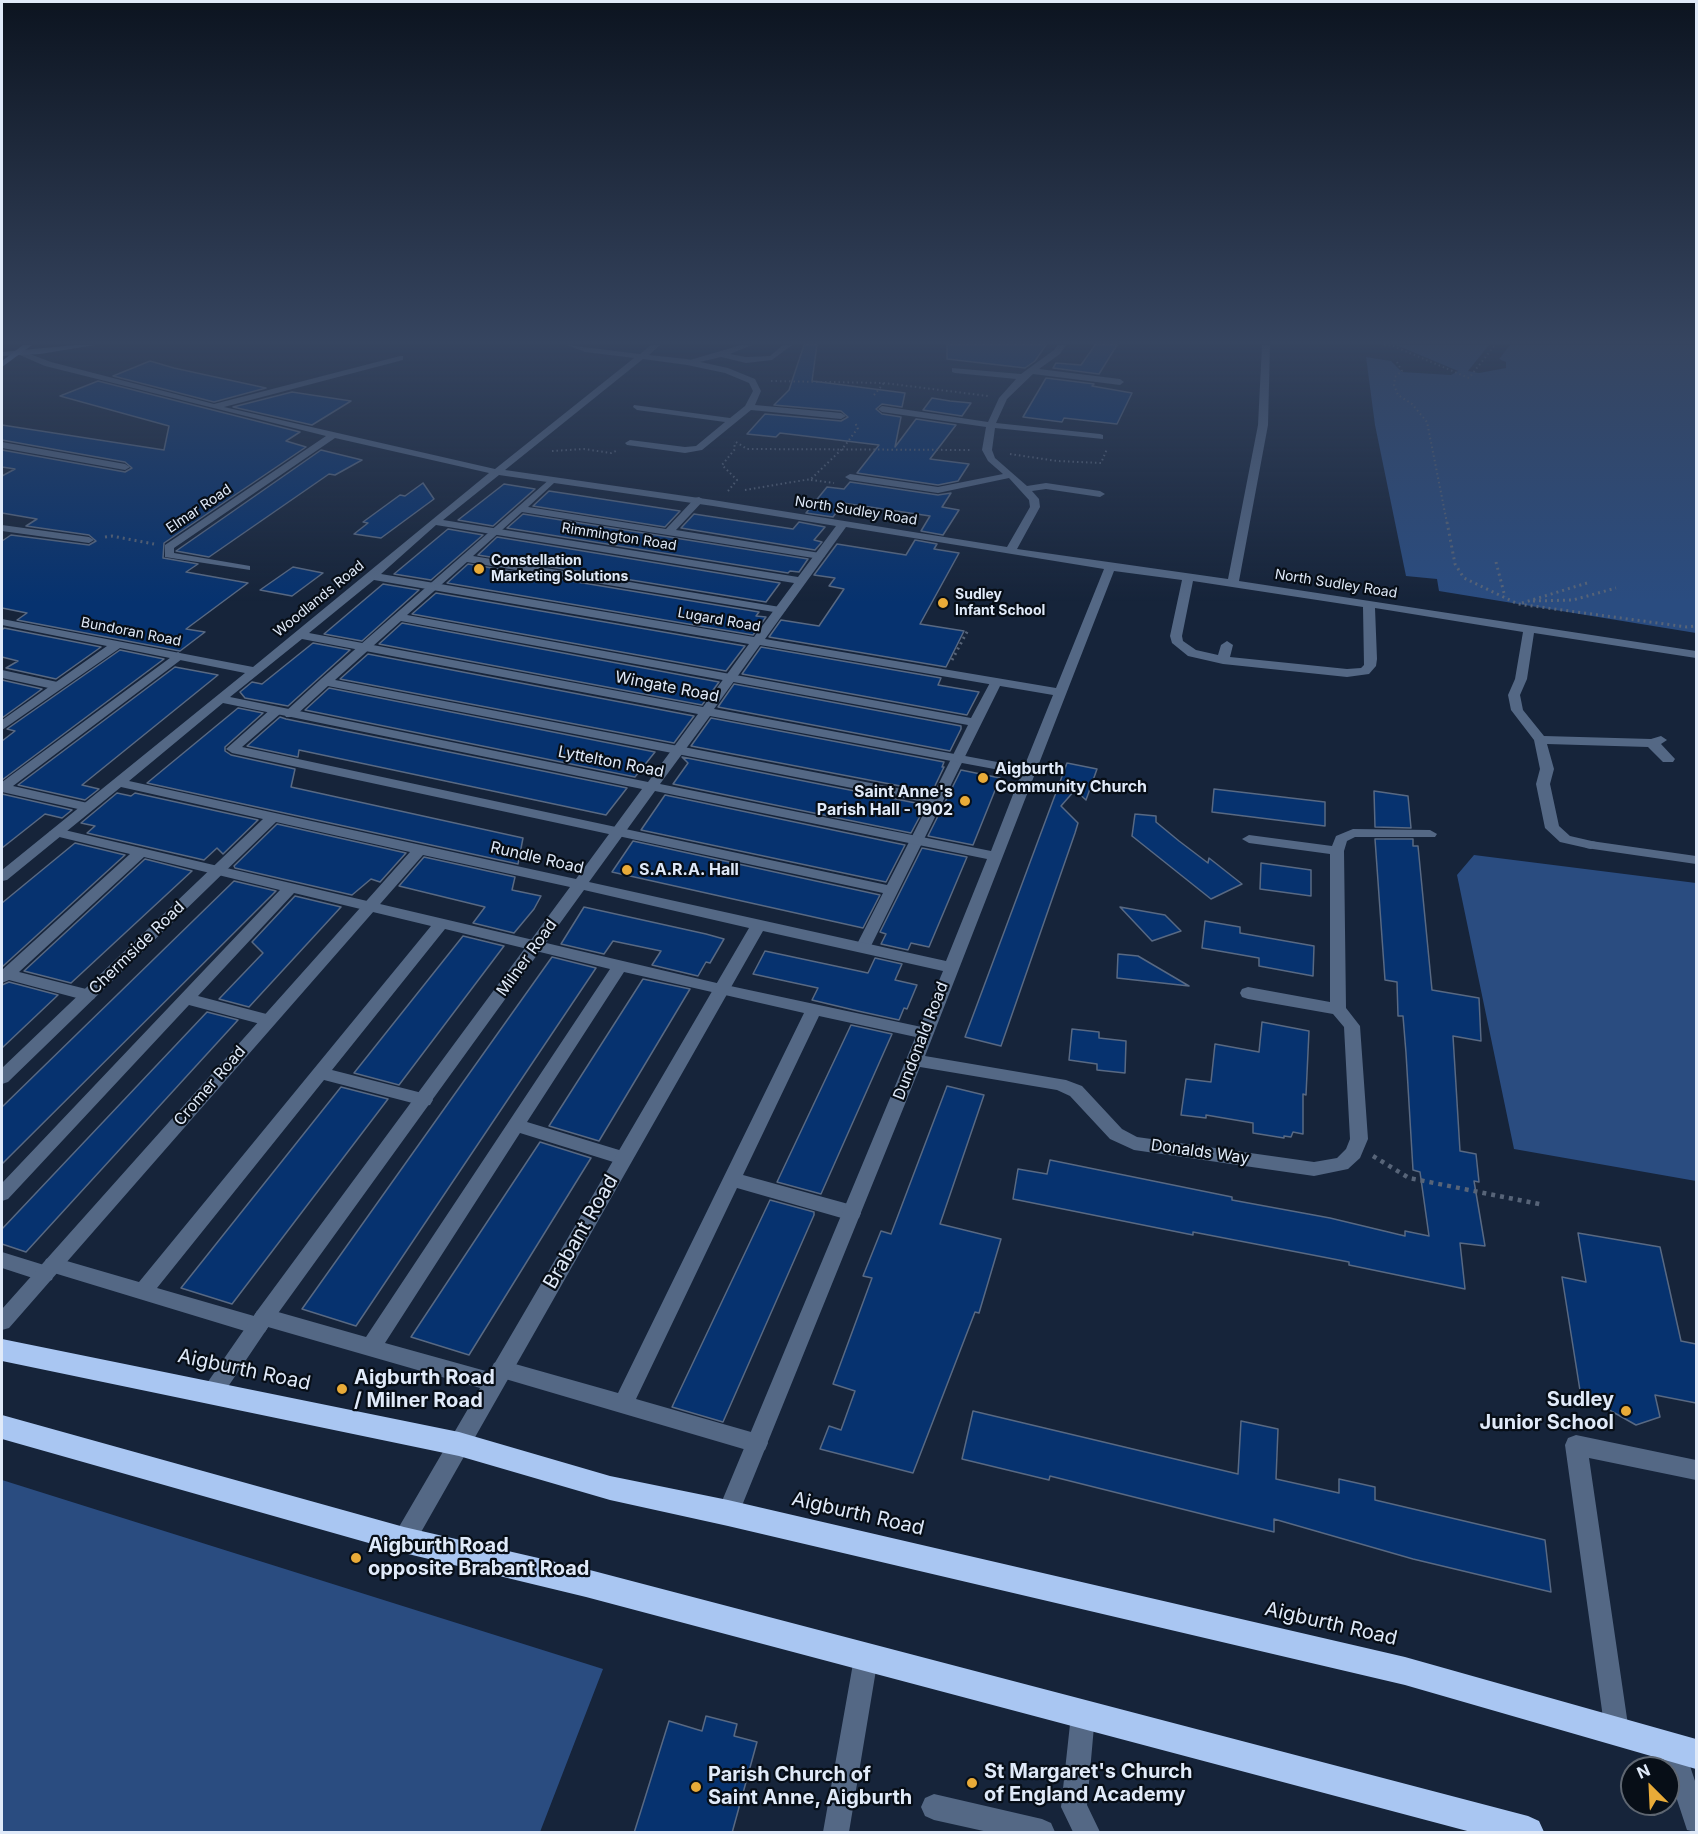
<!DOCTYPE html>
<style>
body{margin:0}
#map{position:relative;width:1698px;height:1834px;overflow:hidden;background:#16243a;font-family:Inter,sans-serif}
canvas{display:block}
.frame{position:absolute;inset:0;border:3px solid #e0eaf9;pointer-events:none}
.north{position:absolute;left:1620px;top:1756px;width:60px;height:60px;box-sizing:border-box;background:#070e17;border:2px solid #5e6671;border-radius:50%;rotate:336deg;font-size:16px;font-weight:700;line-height:24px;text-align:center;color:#e0eaf9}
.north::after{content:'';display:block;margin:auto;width:21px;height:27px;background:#e9ab38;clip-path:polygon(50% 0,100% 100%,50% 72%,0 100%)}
</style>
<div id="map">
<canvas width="1698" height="1834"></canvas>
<div class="frame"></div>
<div class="north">N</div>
</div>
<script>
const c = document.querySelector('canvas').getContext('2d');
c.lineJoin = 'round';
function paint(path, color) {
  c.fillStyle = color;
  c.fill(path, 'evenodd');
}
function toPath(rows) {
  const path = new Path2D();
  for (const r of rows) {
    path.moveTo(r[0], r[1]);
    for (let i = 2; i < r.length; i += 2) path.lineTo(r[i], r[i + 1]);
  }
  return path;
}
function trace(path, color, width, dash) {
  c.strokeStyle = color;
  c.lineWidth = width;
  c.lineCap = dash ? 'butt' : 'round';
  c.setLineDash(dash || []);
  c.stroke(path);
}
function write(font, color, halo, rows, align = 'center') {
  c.font = font + ' Inter,sans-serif';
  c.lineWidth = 4.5;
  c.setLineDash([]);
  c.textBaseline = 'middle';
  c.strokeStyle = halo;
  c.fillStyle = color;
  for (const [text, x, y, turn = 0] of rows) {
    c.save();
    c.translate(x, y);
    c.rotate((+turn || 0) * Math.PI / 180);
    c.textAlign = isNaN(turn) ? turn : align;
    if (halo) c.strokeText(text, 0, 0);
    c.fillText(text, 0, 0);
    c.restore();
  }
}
const green = toPath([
 [1396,345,1489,345,1468,371,1479,373,1506,368,1506,362,1499,359,1510,345,1696,345,1696,633,1439,591,1437,579,1406,576,1375,425,1366,357,1391,361,1402,372,1451,375,1458,371],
 [1474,855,1696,883,1696,1181,1514,1149,1457,875],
 [2,1480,603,1669,540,1832,2,1832]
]);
const building = toPath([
 [804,345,817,345,812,381,905,393,902,407,882,404,876,409,882,414,901,417,895,447,916,419,956,425,930,459,969,464,958,481,938,485,857,473,879,445,780,433,776,437,747,434,765,414,841,421,848,417,841,411,774,405,789,390,804,345],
 [947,345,1046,345,1035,361,1025,368,947,359,947,345],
 [1095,345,1117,345,1099,374,1053,368,1056,363,1081,365,1095,345],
 [150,361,174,368,266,388,214,402,113,376,150,361],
 [1046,378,1094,384,1092,386,1132,393,1117,424,1064,418,1062,422,1023,417,1046,378],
 [98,381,300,432,286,441,306,447,164,543,163,558,198,564,186,572,248,583,186,629,205,632,180,651,17,620,27,613,2,608,2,541,11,535,89,545,96,541,89,535,26,526,37,519,2,513,2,476,15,469,2,467,2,450,125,472,132,468,125,462,2,440,2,425,164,450,169,426,60,396,98,381],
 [292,392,351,401,312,425,233,407,292,392],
 [932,398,950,401,971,403,962,416,923,410,932,398],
 [321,450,362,460,335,475,329,474,209,557,176,551,321,450],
 [850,482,938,495,951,493,942,507,959,510,943,535,921,531,930,516,843,503,833,517,806,513,827,487,844,489,850,482],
 [423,483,434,499,381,538,354,534,368,523,363,522,400,495,405,496,423,483],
 [504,484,535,489,493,526,458,520,504,484],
 [549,491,569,494,680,511,665,527,533,506,549,491],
 [523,514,808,559,799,572,790,571,788,573,507,528,523,514],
 [694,514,793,529,799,522,825,527,814,540,822,542,815,550,681,528,694,514],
 [448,529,483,535,431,580,394,574,448,529],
 [497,537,780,583,766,602,478,555,497,537],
 [915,540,937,544,934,549,959,553,920,624,964,631,946,667,769,637,781,620,819,626,844,589,829,586,835,578,814,575,837,544,906,555,915,540],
 [468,564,759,612,756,616,766,617,753,635,447,583,468,564],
 [293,567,323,573,292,596,260,590,293,567],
 [383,584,419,590,362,641,324,634,383,584],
 [436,593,745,646,726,671,412,614,436,593],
 [402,623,719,682,702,705,379,644,402,623],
 [4,628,101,647,56,679,6,668,18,661,2,657,2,630,4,628],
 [313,643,350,650,288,706,245,698,240,692,252,682,262,684,313,643],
 [761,647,941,678,938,685,979,692,967,715,742,674,761,647],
 [120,650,164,659,2,780,2,741,15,731,7,729,120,650],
 [368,654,694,716,674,743,340,679,368,654],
 [175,667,218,675,82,785,99,789,85,800,18,785,175,667],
 [2,680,42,689,2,718,2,680],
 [734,684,961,726,961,729,950,751,718,707,734,684],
 [329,688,655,752,635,777,305,710,329,688],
 [238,708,263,713,225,747,225,751,231,755,295,769,291,787,523,838,518,864,147,783,238,708],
 [280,717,286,719,627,788,606,815,299,750,298,757,247,746,280,717],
 [711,718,944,762,942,767,944,767,932,792,691,746,711,718],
 [682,757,926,805,911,833,673,784,688,763,682,757],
 [1067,763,1097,769,1086,800,1075,790,1061,806,1078,823,1075,833,1001,1046,965,1037,1067,763],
 [961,770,1000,778,973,845,928,836,961,770],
 [1214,789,1325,802,1325,826,1212,812,1214,789],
 [1374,791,1408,796,1411,828,1375,827,1374,791],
 [117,793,131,796,135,793,258,820,223,854,217,848,204,860,87,833,95,826,81,823,117,793],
 [2,794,72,810,62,818,45,814,2,848,2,794],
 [665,795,905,845,886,882,641,830,665,795],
 [1135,814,1156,816,1156,822,1179,841,1208,863,1209,858,1242,884,1211,899,1132,836,1135,814],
 [277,824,406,853,380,882,371,879,352,895,235,868,234,866,277,824],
 [1375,839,1413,839,1413,846,1418,846,1432,990,1479,998,1481,1041,1453,1036,1460,1151,1476,1154,1479,1182,1474,1181,1485,1246,1460,1243,1465,1289,1349,1265,1349,1262,1193,1232,1193,1235,1013,1199,1018,1169,1047,1174,1050,1160,1232,1197,1232,1200,1330,1218,1405,1236,1405,1231,1429,1236,1420,1172,1413,1170,1406,1053,1403,1016,1398,1016,1397,982,1385,980,1375,839],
 [633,841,880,895,863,928,612,872,633,841],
 [75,843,125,855,2,967,2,903,75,843],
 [922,848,967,857,929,947,911,943,908,950,881,944,886,934,880,932,922,848],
 [424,857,515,877,512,890,541,896,534,909,514,933,473,923,485,907,399,886,424,857],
 [145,859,192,871,71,983,24,971,145,859],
 [1261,863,1311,870,1311,896,1260,889,1261,863],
 [234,881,276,891,2,1164,2,1107,234,881],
 [295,896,341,907,249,1007,219,999,263,953,252,942,295,896],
 [584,907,706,934,724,939,710,963,706,962,698,976,652,965,661,951,613,941,604,954,561,944,584,907],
 [1120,907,1165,915,1181,931,1152,941,1120,907],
 [1205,921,1240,927,1240,933,1314,946,1313,976,1259,966,1259,958,1202,948,1205,921],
 [463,936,504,946,399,1085,354,1073,463,936],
 [765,951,868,973,875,958,902,964,895,980,917,985,907,1009,904,1008,899,1020,858,1011,812,1000,818,988,753,974,765,951],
 [1118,954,1138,956,1189,986,1117,978,1118,954],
 [552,957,596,968,356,1326,302,1309,552,957],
 [643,979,690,989,599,1141,549,1126,643,979],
 [9,982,58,995,2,1048,2,985,9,982],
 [207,1012,238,1020,26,1252,2,1244,2,1229,207,1012],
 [1262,1022,1309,1031,1306,1095,1303,1094,1303,1134,1293,1132,1291,1137,1284,1136,1284,1138,1253,1133,1253,1123,1206,1115,1206,1118,1181,1115,1186,1079,1211,1082,1215,1044,1259,1052,1262,1022],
 [851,1025,892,1034,821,1194,777,1182,851,1025],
 [1072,1029,1099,1032,1099,1038,1126,1041,1125,1073,1097,1070,1097,1064,1069,1060,1072,1029],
 [947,1086,984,1095,940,1224,1001,1239,979,1313,975,1312,913,1473,820,1449,829,1426,841,1430,855,1391,833,1384,872,1278,863,1276,881,1231,891,1234,947,1086],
 [341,1087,388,1099,232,1304,181,1288,341,1087],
 [540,1142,591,1158,469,1355,411,1337,540,1142],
 [770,1200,814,1212,814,1215,723,1422,672,1407,770,1200],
 [1578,1233,1660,1247,1681,1341,1696,1344,1696,1403,1655,1395,1660,1417,1636,1425,1604,1407,1582,1403,1562,1277,1586,1282,1578,1233],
 [973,1411,1238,1474,1241,1421,1278,1429,1276,1479,1339,1493,1339,1479,1375,1487,1375,1500,1545,1540,1551,1592,1413,1559,1274,1519,1274,1532,1050,1476,1049,1480,962,1459,973,1411],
 [706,1716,737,1724,734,1736,757,1742,732,1833,634,1833,669,1721,702,1731,706,1716]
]);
const pathFar2 = toPath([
 [1384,345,1393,346,1469,378,1495,345],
 [1397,362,1402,371,1395,377,1394,385,1398,395,1412,404,1427,422,1447,523],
 [771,381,884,383,988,396],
 [874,395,884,383],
 [736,442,747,449,970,450],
 [552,451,584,449,611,453,616,451],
 [1010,454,1057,461,1101,463,1107,449],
 [811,480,834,483],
 [745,490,811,479,843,448,858,428,855,423],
 [728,491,737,480,722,465,735,449,734,442]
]);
const pathFar1 = toPath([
 [1447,522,1455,564,1464,578,1518,604,1687,627,1696,626],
 [105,537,112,536,154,544],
 [1496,562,1505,597],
 [1533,601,1573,600,1616,588],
 [1522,603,1587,583],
 [952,660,968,630]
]);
const path = toPath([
 [1373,1156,1409,1178,1544,1205]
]);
const lane = toPath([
 [741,345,752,345,730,354,746,357,770,356,783,345,792,345,772,360,746,363,721,357,687,365,683,362,741,345],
 [551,478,556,481,554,483,528,507,666,529,695,498,699,497,704,500,676,530,820,553,825,556,820,559,522,512,473,556,780,607,786,610,780,613,467,562,407,615,971,718,992,679,996,678,1002,682,868,952,858,952,855,948,883,893,232,753,226,749,272,708,276,707,282,711,280,714,242,747,887,885,929,803,328,686,294,717,286,717,284,714,286,711,321,679,551,478],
 [401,621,968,725,933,795,335,680,401,621],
 [178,652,184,656,182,659,13,786,92,804,94,807,92,810,87,811,2,792,2,782,178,652],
 [2,670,62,683,64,686,58,690,2,678,2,670],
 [56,828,721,984,931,1029,933,1033,931,1037,925,1039,819,1016,743,1175,852,1205,859,1208,861,1213,859,1218,852,1221,737,1188,636,1399,765,1436,768,1443,765,1450,757,1453,502,1378,504,1383,501,1390,494,1392,268,1327,265,1332,258,1335,54,1273,52,1280,45,1282,2,1268,2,1252,44,1265,46,1259,53,1257,139,1282,431,926,294,893,198,996,274,1016,276,1020,274,1024,268,1026,189,1005,8,1199,2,1201,2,1183,280,890,144,857,19,972,94,991,96,995,94,999,88,1001,9,980,2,983,2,970,130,854,51,835,49,832,56,828],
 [445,929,610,969,366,1337,264,1308,257,1311,254,1316,157,1288,324,1080,424,1106,430,1105,433,1100,430,1095,332,1070,445,929],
 [624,972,804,1013,618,1393,501,1360,494,1363,491,1369,493,1373,385,1343,520,1133,623,1165,629,1163,632,1158,629,1153,527,1122,624,972],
 [1591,841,1696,856,1696,864,1586,848,1584,845,1591,841],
 [1576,1435,1696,1460,1696,1480,1589,1458,1629,1732,1626,1741,1617,1744,1608,1741,1605,1732,1565,1445,1568,1438,1576,1435],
 [866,1646,874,1650,878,1658,849,1832,823,1832,854,1658,858,1650,866,1646],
 [1083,1703,1092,1706,1095,1715,1087,1805,1100,1832,1073,1832,1061,1807,1071,1715,1074,1706,1083,1703],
 [1672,1736,1681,1739,1696,1784,1696,1832,1687,1830,1660,1748,1663,1739,1672,1736],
 [934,1794,1042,1819,1051,1823,1055,1832,988,1832,934,1820,925,1816,921,1807,925,1798,934,1794]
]);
const street = toPath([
 [567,345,640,354,651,345,660,345,649,355,687,359,728,368,755,379,761,391,755,405,841,413,846,416,841,419,751,410,702,450,685,453,627,445,625,443,630,440,685,447,696,446,725,422,637,410,633,407,634,405,730,418,745,406,753,391,749,383,725,373,687,365,643,359,505,470,713,500,1007,547,1030,507,1029,500,1009,478,938,493,850,480,845,477,850,474,938,487,1003,474,988,461,982,450,986,427,882,412,878,409,882,406,988,422,999,398,1016,379,955,373,952,372,952,368,1021,374,1054,350,1058,345,1066,345,1060,354,1039,369,1120,379,1124,382,1120,385,1033,374,1007,399,996,423,1100,434,1103,435,1103,439,995,428,992,450,995,458,1027,486,1046,483,1100,491,1105,494,1100,497,1046,489,1032,491,1039,499,1040,507,1017,549,1228,579,1258,425,1262,345,1270,345,1268,425,1239,581,1696,651,1696,658,1534,633,1527,679,1520,695,1523,710,1544,736,1651,739,1661,736,1667,740,1661,744,1675,759,1673,762,1663,762,1648,747,1547,744,1554,769,1550,784,1559,826,1570,836,1596,842,1598,845,1591,849,1560,842,1545,828,1536,784,1540,769,1534,740,1511,710,1508,695,1515,679,1523,632,1375,608,1377,659,1376,666,1369,674,1347,677,1223,664,1188,656,1172,643,1170,636,1182,580,1114,571,925,1056,1066,1080,1082,1086,1122,1129,1137,1137,1314,1162,1337,1158,1346,1149,1350,1139,1344,1027,1333,1014,1248,999,1242,997,1240,993,1242,989,1248,987,1330,1002,1330,854,1249,843,1242,839,1249,835,1332,846,1336,836,1353,829,1430,830,1437,834,1435,837,1355,837,1347,841,1344,851,1346,1008,1360,1026,1368,1139,1360,1158,1348,1169,1314,1176,1134,1150,1110,1139,1070,1096,1057,1090,920,1067,739,1513,736,1521,728,1524,720,1521,717,1513,943,971,763,931,412,1548,404,1551,396,1548,393,1540,396,1532,749,928,584,890,271,1323,219,1400,212,1402,205,1400,202,1393,205,1386,257,1311,570,887,423,855,9,1328,2,1330,2,1309,410,852,276,822,8,1082,2,1084,2,1068,263,819,121,787,7,880,2,881,2,870,245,673,120,648,2,730,2,720,107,646,2,625,2,619,253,667,489,473,335,438,174,548,174,553,250,566,250,570,165,557,165,545,326,436,45,366,15,353,22,351,51,362,214,404,400,356,403,356,403,360,224,407,495,469,634,358,585,352,567,345],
 [499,475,713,506,836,526,798,577,443,520,499,475],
 [436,525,794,583,754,637,381,574,436,525],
 [846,527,1104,569,1056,688,765,639,846,527],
 [374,580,749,644,703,707,309,633,374,580],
 [1193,581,1363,607,1364,665,1361,668,1347,669,1230,657,1233,645,1227,641,1221,645,1218,655,1196,650,1183,641,1182,636,1193,581],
 [302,639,698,714,648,782,230,697,302,639],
 [760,645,1053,695,1024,767,714,709,760,645],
 [223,703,642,789,576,879,129,781,223,703],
 [710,716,1021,774,991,851,660,784,710,716],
 [655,791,987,859,946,961,589,882,655,791],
 [2,442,125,464,130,467,125,470,2,448,2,442],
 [2,525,89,537,94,540,89,543,2,531,2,525]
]);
const secondary = toPath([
 [75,345,95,345,40,354,2,356,2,352,75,345]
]);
const primary = toPath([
 [23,345,32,345,2,367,2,361,23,345]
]);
const highway = toPath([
 [2,1339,459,1432,610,1476,728,1500,1405,1657,1696,1739,1696,1769,1405,1685,728,1526,610,1500,459,1456,2,1361,2,1339],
 [2,1415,404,1527,586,1569,1528,1816,1539,1821,1544,1832,1471,1832,586,1597,404,1553,2,1439,2,1415]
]);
const markers = [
 [479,569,6,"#e9ab38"],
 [943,603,6,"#e9ab38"],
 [983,778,6,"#e9ab38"],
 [965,801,6,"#e9ab38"],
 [627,870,6,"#e9ab38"],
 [342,1389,6,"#e9ab38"],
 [1626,1411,6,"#e9ab38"],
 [356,1558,6,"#e9ab38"],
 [972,1783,6,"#e9ab38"],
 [696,1787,6,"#e9ab38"]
];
const farStreetnames = [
 ["Elmar Road",199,509,-34],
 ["North Sudley Road",856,511,9],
 ["Rimmington Road",619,537,9],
 ["North Sudley Road",1336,584,9],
 ["Woodlands Road",319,599,-39],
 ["Lugard Road",719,620,10],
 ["Bundoran Road",131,632,11]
];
const farPoinames = [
 ["Constellation",491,561],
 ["Marketing Solutions",491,577],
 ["Sudley",955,595],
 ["Infant School",955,611]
];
const streetNames = [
 ["Wingate Road",667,687,11],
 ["Lyttelton Road",611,762,11],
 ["Rundle Road",537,858,13],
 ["Chermside Road",137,948,-44],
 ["Milner Road",527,958,-54],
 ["Dundonald Road",921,1041,-69],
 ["Cromer Road",210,1086,-49],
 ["Donalds Way",1200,1152,8]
];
const poiNames = [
 ["Aigburth",995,769],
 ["Community Church",995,787],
 ["Saint Anne's",953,792,"right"],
 ["Parish Hall - 1902",953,810,"right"],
 ["S.A.R.A. Hall",639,870]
];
const nearStreetnames = [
 ["Brabant Road",581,1232,-60],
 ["Aigburth Road",244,1370,12],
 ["Aigburth Road",858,1514,13],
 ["Aigburth Road",1331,1624,13]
];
const nearPoinames = [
 ["Aigburth Road",354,1378],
 ["/ Milner Road",354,1401],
 ["Sudley",1614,1400,"right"],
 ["Junior School",1614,1423,"right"],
 ["Aigburth Road",368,1546],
 ["opposite Brabant Road",368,1569],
 ["St Margaret's Church",984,1772],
 ["of England Academy",984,1795],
 ["Parish Church of",708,1775],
 ["Saint Anne, Aigburth",708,1798]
];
paint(green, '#2a4c80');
paint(building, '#06326f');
trace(building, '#586983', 1.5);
trace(pathFar2, '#576478', 2, [1.5, 3]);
trace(pathFar1, '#576478', 3, [2, 4]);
trace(path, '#576478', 4.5, [4, 5]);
paint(lane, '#546885');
paint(street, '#546885');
paint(secondary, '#6f8ebc');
paint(primary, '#83abe8');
paint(highway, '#a9c6f2');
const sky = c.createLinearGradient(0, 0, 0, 602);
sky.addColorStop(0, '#0c1420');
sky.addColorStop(0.57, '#364560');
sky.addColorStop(1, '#36456000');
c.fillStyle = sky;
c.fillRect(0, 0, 1698, 602);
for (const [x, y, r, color] of markers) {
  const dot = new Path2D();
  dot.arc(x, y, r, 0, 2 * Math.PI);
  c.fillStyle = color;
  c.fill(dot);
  trace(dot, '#070e17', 2);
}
write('14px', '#e0eaf9', '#070e17', farStreetnames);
write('bold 14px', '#e0eaf9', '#070e17', farPoinames, 'left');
write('16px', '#e0eaf9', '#070e17', streetNames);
write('bold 16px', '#e0eaf9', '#070e17', poiNames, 'left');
write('20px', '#e0eaf9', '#070e17', nearStreetnames);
write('bold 20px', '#e0eaf9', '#070e17', nearPoinames, 'left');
</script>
